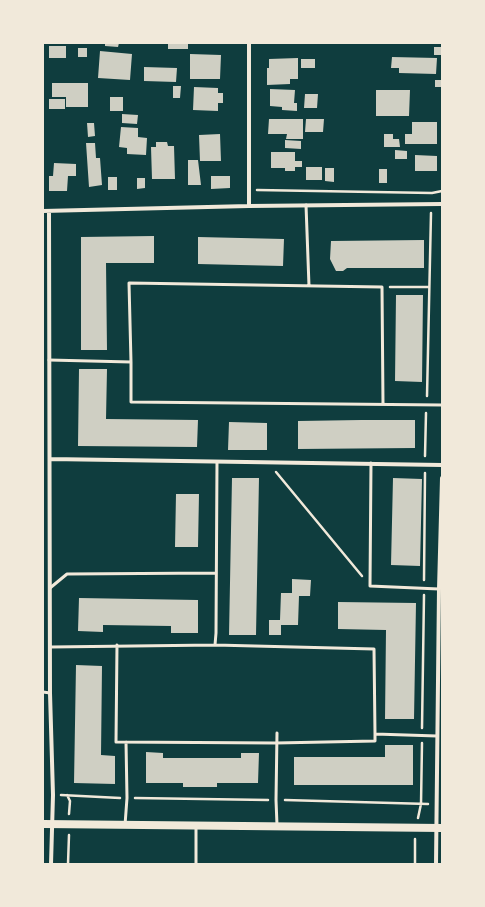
<!DOCTYPE html>
<style>
body{margin:0}
#map{position:relative;width:485px;height:907px;overflow:hidden;background:#0f3d3e;font-family:"Exo 2",sans-serif}
canvas{display:block}
.frame{position:absolute;inset:0;border:44px solid #f1e9da;pointer-events:none}
</style>
<div id="map">
<canvas width="485" height="907"></canvas>
<div class="frame"></div>
</div>
<script>
const c = document.querySelector('canvas').getContext('2d');
c.lineJoin = 'round';
function paint(path, color) {
  c.fillStyle = color;
  c.fill(path, 'evenodd');
}
function toPath(rows) {
  const path = new Path2D();
  for (const r of rows) {
    path.moveTo(r[0], r[1]);
    for (let i = 2; i < r.length; i += 2) path.lineTo(r[i], r[i + 1]);
  }
  return path;
}
function trace(path, color, width, dash) {
  c.strokeStyle = color;
  c.lineWidth = width;
  c.lineCap = dash ? 'butt' : 'round';
  c.setLineDash(dash || []);
  c.stroke(path);
}
const building = toPath([
 [105,43,119,43,118,47,105,46],
 [168,43,188,43,188,49,168,49],
 [49,46,66,46,66,58,49,58],
 [434,47,442,47,442,55,434,55],
 [78,48,87,48,87,57,78,57],
 [100,51,132,54,130,80,98,78],
 [190,54,221,55,220,79,190,79],
 [392,57,437,58,436,74,399,73,399,68,391,68],
 [298,58,298,79,290,79,290,84,267,85,267,68,269,68,269,59],
 [301,59,315,59,315,68,301,68],
 [144,67,177,68,176,82,144,81],
 [435,80,442,80,442,87,435,87],
 [52,83,88,83,88,107,66,107,66,97,52,97],
 [173,86,181,86,180,98,173,98],
 [194,87,218,88,218,93,223,93,223,103,218,103,218,111,193,110],
 [270,89,295,90,294,103,297,103,297,111,282,110,282,107,270,106],
 [376,90,410,90,409,116,376,116],
 [305,94,318,94,317,108,304,108],
 [110,97,123,97,123,111,110,111],
 [49,99,65,99,65,109,49,109],
 [122,114,138,115,137,124,122,123],
 [269,119,303,119,303,139,286,139,287,134,268,134],
 [306,119,324,119,323,132,305,132],
 [412,122,437,122,437,144,405,144,405,134,412,134],
 [87,123,94,123,95,136,88,137],
 [121,127,138,128,138,137,147,138,146,155,127,154,127,148,119,147],
 [220,134,221,161,200,161,199,135],
 [384,134,393,134,393,139,399,139,400,147,384,147],
 [285,140,301,141,301,149,285,148],
 [156,142,167,142,168,146,174,146,175,179,152,179,151,147,156,147],
 [86,143,95,143,96,158,100,158,102,185,89,187],
 [395,150,407,151,407,159,395,159],
 [271,152,295,152,295,161,302,161,302,167,295,167,295,171,285,171,285,168,271,168],
 [415,155,437,156,437,171,415,171],
 [188,160,198,160,201,185,188,185],
 [54,163,76,164,76,176,68,176,67,191,49,191,49,176,53,176],
 [306,167,322,167,322,180,306,180],
 [325,168,334,168,334,182,325,181],
 [379,169,387,169,387,183,379,183],
 [211,176,230,176,230,188,211,189],
 [108,177,117,177,117,190,108,190],
 [137,178,145,178,145,188,137,189],
 [154,236,154,263,106,263,107,350,81,350,81,237],
 [198,237,284,239,283,266,198,264],
 [424,240,424,268,347,268,343,271,336,271,330,259,331,241],
 [396,295,423,295,422,382,395,381],
 [79,369,107,369,106,419,198,420,197,447,78,446],
 [361,420,415,420,415,448,298,449,298,421],
 [229,422,267,423,267,450,228,450],
 [232,478,259,478,256,635,229,635],
 [393,478,422,479,420,566,391,565],
 [176,494,199,494,198,547,175,547],
 [292,579,311,580,310,596,299,596,298,625,281,625,281,635,269,635,269,620,280,620,281,593,292,593],
 [79,598,198,600,198,633,171,633,171,626,103,625,103,632,78,631],
 [338,602,416,603,414,719,385,719,386,630,338,629],
 [76,665,102,666,101,755,115,756,115,784,74,783],
 [385,745,413,745,413,785,294,785,294,757,385,757],
 [146,752,163,753,163,758,241,758,241,753,259,753,258,783,217,783,217,787,183,787,183,783,146,783]
]);
const path = toPath([
 [257,190,432,193,442,191],
 [390,287,429,287],
 [427,396,431,213],
 [425,456,426,413],
 [276,472,362,576],
 [424,580,425,473],
 [422,728,424,595],
 [61,795,120,798],
 [67,795,70,801,69,814],
 [135,798,268,800],
 [285,800,428,804],
 [418,818,421,804,422,743],
 [68,864,69,835],
 [415,864,415,839]
]);
const service = toPath([
 [306,205,309,286],
 [49,360,131,362,129,283,382,287,383,404],
 [131,362,131,402,442,405],
 [371,463,370,586,439,589],
 [50,588,67,574,216,573],
 [117,645,116,742,276,743,375,741,375,734,437,736],
 [215,645,216,633,217,462],
 [51,647,215,645,374,649,375,734],
 [43,692,50,693],
 [277,733,276,800,277,825],
 [125,825,127,798,126,742],
 [196,864,196,826]
]);
const minor = toPath([
 [249,206,249,43],
 [43,211,249,206,442,204],
 [49,211,50,693,53,795,51,864],
 [50,459,442,465],
 [436,864,439,589,442,478]
]);
const secondary = toPath([
 [43,824,442,828]
]);
paint(building, '#cfcfc3');
trace(path, '#f1e9da', 2.5);
trace(service, '#f1e9da', 3);
trace(minor, '#f1e9da', 4);
trace(secondary, '#f1e9da', 8);
</script>
